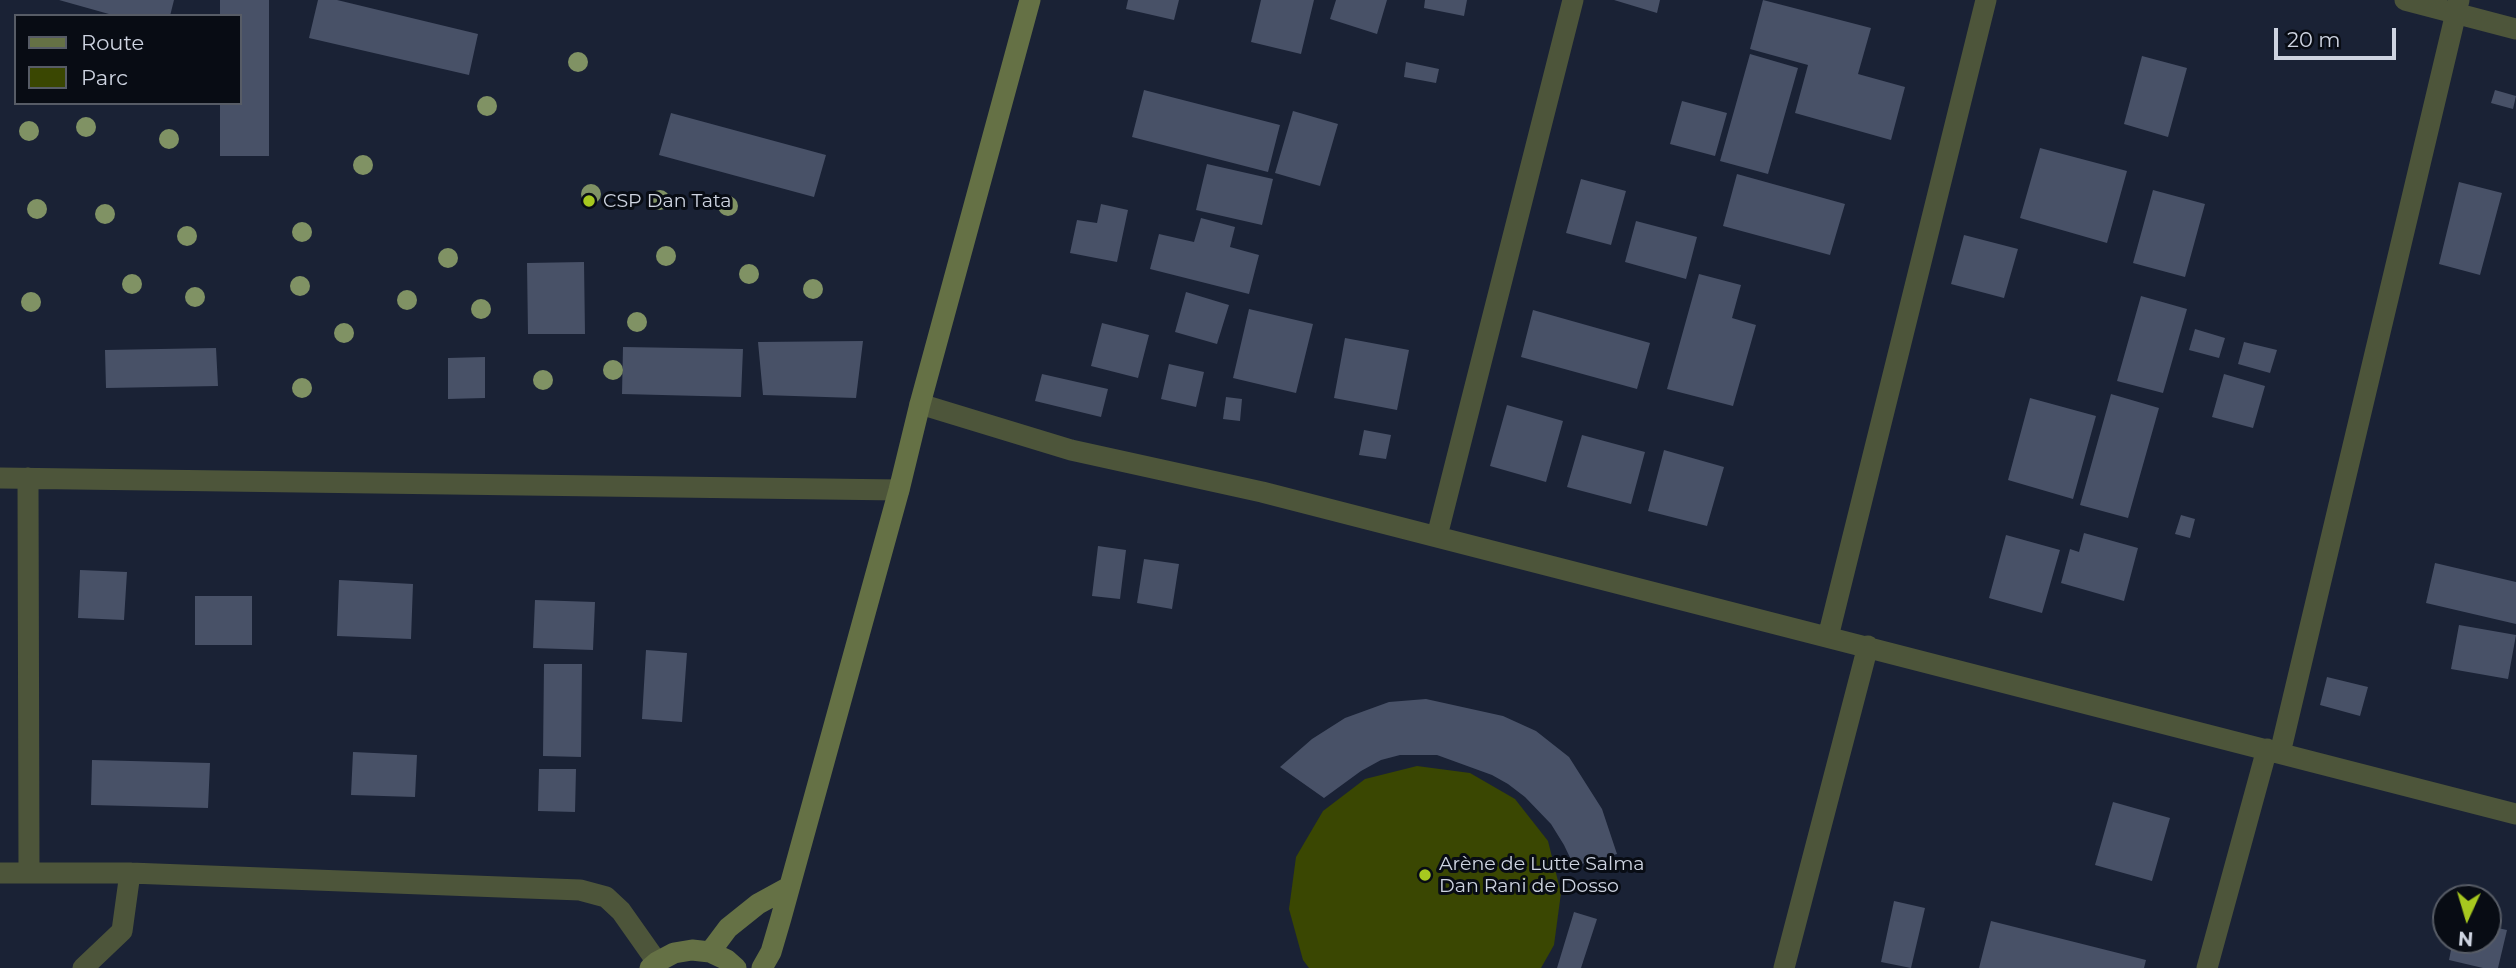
<!DOCTYPE html>
<meta charset="utf-8">
<style>
body{margin:0}
#map{position:relative;width:2516px;height:968px;overflow:hidden;background:#1a2235;font-family:Montserrat,sans-serif}
canvas{display:block}
.legend{position:absolute;left:14px;top:14px;width:228px;height:91px;box-sizing:border-box;background:#080c14;border:2px solid #575c66;margin:0;padding:9px 12px;list-style:none;font-size:21px;color:#ced4e1}
.legend li{display:flex;align-items:center;gap:14px;height:35px}
.legend b{width:35px;border:2px solid #575c66}
.north{position:absolute;left:2432px;top:884px;width:70px;height:70px;box-sizing:border-box;background:#080c14;border:2px solid #575c66;border-radius:50%;rotate:184deg;font-size:19px;font-weight:700;line-height:28px;text-align:center;color:#ced4e1}
.north::after{content:'';display:block;margin:auto;width:24px;height:32px;background:#a7c81f;clip-path:polygon(50% 0,100% 100%,50% 72%,0 100%)}
.scale{position:absolute;left:2274px;top:28px;width:122px;height:32px;box-sizing:border-box;border:4px solid #ced4e1;border-top:0;padding-left:9px;font-size:21px;line-height:24px;white-space:nowrap;color:#ced4e1;-webkit-text-stroke:5px #080c14;paint-order:stroke}
</style>
<div id="map">
<canvas width="2516" height="968"></canvas>
<ul class="legend">
<li><b style="height:9px;background:#657145"></b>Route</li>
<li><b style="height:19px;background:#3a4702"></b>Parc</li>
</ul>
<div class="north">N</div>
<div class="scale">20 m</div>
</div>
<script>
const c = document.querySelector('canvas').getContext('2d');
c.lineJoin = 'round';
function paint(path, color) {
  c.fillStyle = color;
  c.fill(path, 'evenodd');
}
function toPath(rows) {
  const path = new Path2D();
  for (const r of rows) {
    path.moveTo(r[0], r[1]);
    for (let i = 2; i < r.length; i += 2) path.lineTo(r[i], r[i + 1]);
  }
  return path;
}
function trace(path, color, width, dash) {
  c.strokeStyle = color;
  c.lineWidth = width;
  c.lineCap = dash ? 'butt' : 'round';
  c.setLineDash(dash || []);
  c.stroke(path);
}
function write(font, color, halo, rows, align = 'center') {
  c.font = font + ' Montserrat,sans-serif';
  c.lineWidth = 6;
  c.setLineDash([]);
  c.textBaseline = 'middle';
  c.strokeStyle = halo;
  c.fillStyle = color;
  for (const [text, x, y, turn = 0] of rows) {
    c.save();
    c.translate(x, y);
    c.rotate((+turn || 0) * Math.PI / 180);
    c.textAlign = isNaN(turn) ? turn : align;
    if (halo) c.strokeText(text, 0, 0);
    c.fillText(text, 0, 0);
    c.restore();
  }
}
const green = toPath([
 [1417,766,1470,773,1515,799,1548,841,1561,893,1554,945,1541,968,1309,968,1303,960,1289,909,1296,857,1323,811,1365,779]
]);
const building = toPath([
 [59,0,174,0,170,16,116,16],
 [220,0,269,0,269,156,220,156,220,103,240,103,240,16,220,16],
 [318,0,337,0,478,34,469,75,309,38],
 [1128,0,1179,0,1174,20,1126,9],
 [1261,0,1314,0,1301,54,1251,42],
 [1336,0,1387,0,1377,34,1330,19],
 [1425,0,1467,0,1464,16,1424,8],
 [1614,0,1660,0,1657,13],
 [1763,0,1871,28,1858,74,1905,87,1891,140,1795,113,1808,65,1750,49],
 [1750,54,1798,68,1768,174,1720,161],
 [2142,56,2187,68,2168,137,2124,124],
 [1406,62,1439,69,1436,83,1404,77],
 [1144,90,1280,125,1268,172,1132,137],
 [2495,90,2516,96,2513,109,2491,103],
 [1682,101,1727,113,1715,156,1670,144],
 [1293,111,1338,124,1320,186,1275,173],
 [671,113,826,155,814,197,659,155],
 [2040,148,2127,171,2107,243,2020,218],
 [1207,164,1273,179,1262,225,1196,210],
 [1737,174,1845,204,1830,255,1723,226],
 [1581,179,1626,191,1611,245,1566,233],
 [2459,182,2502,193,2480,275,2439,264],
 [2153,190,2205,204,2185,277,2133,263],
 [1101,204,1128,210,1117,262,1070,253,1077,220,1097,223],
 [1201,218,1235,227,1230,247,1259,255,1249,294,1150,269,1159,234,1194,242],
 [1636,221,1697,237,1686,279,1625,262],
 [1964,235,2018,249,2004,298,1951,284],
 [584,262,585,334,528,334,527,263],
 [1699,274,1741,285,1732,318,1756,325,1733,406,1667,389],
 [1186,292,1229,305,1217,344,1175,332],
 [2141,296,2187,309,2163,393,2117,381],
 [1249,309,1313,324,1296,393,1233,378],
 [1533,310,1650,343,1637,389,1521,357],
 [1102,323,1149,335,1138,378,1091,366],
 [2195,329,2225,338,2219,358,2189,350],
 [1345,338,1409,350,1397,410,1334,398],
 [863,341,856,398,763,395,758,342],
 [2244,342,2277,350,2270,373,2238,364],
 [623,347,743,349,741,397,622,394],
 [216,348,218,386,106,388,105,350],
 [485,357,485,398,448,399,448,358],
 [1169,364,1204,372,1196,407,1161,399],
 [1042,374,1108,389,1101,417,1035,401],
 [2224,374,2265,386,2253,428,2212,417],
 [2111,394,2159,408,2128,518,2080,505],
 [1226,397,1242,399,1240,421,1223,419],
 [2030,398,2096,416,2073,499,2008,480],
 [1507,405,1563,421,1546,482,1490,466],
 [1364,430,1391,435,1386,459,1359,455],
 [1582,435,1645,452,1631,504,1567,487],
 [1664,450,1724,467,1707,526,1648,511],
 [2181,515,2195,519,2190,538,2175,534],
 [2084,533,2138,548,2124,601,2061,583,2070,549,2079,552],
 [2006,535,2060,550,2042,613,1989,598],
 [1098,546,1126,550,1120,599,1092,596],
 [1144,559,1179,564,1172,609,1137,603],
 [2435,563,2516,582,2516,624,2426,603],
 [80,570,127,572,124,620,78,618],
 [339,580,413,584,411,639,337,636],
 [195,596,252,596,252,645,195,645],
 [535,600,595,602,593,650,533,648],
 [2459,625,2516,635,2508,679,2451,669],
 [646,650,687,653,682,722,642,719],
 [544,664,582,664,581,757,543,756],
 [2327,677,2368,687,2360,716,2320,705],
 [1426,699,1503,716,1536,731,1569,757,1602,809,1617,854,1574,866,1564,845,1551,824,1525,797,1508,784,1492,775,1437,755,1400,755,1381,760,1361,771,1324,798,1280,767,1312,739,1345,718,1389,702],
 [353,752,417,755,415,797,351,795],
 [92,760,210,763,208,808,91,805],
 [539,769,576,769,575,812,538,811],
 [2113,802,2170,818,2152,881,2095,865],
 [1894,901,1925,908,1911,968,1881,962],
 [1574,912,1597,919,1581,968,1557,968],
 [1991,921,2146,960,2144,968,1979,968],
 [2488,926,2507,930,2498,968,2483,968,2449,960,2453,940,2488,940]
]);
const street = toPath([
 [2405,0,2516,29],
 [920,404,1071,450,1262,492,2516,814],
 [0,478,899,490],
 [28,478,29,873],
 [1437,536,1573,0],
 [1828,637,1986,0],
 [2280,753,2459,0],
 [0,873,130,873,580,890,606,897,621,911,657,962],
 [83,968,122,931,130,873],
 [1784,968,1868,646],
 [2207,968,2267,749]
]);
const secondary = toPath([
 [710,952,728,928,758,904,789,887],
 [650,968,657,962,674,953,692,950,710,952,727,960,736,968],
 [762,968,771,952,781,918,899,490,920,404,1030,0]
]);
const trees = [
 [578,62],
 [487,106],
 [86,127],
 [29,131],
 [169,139],
 [363,165],
 [591,194],
 [660,200],
 [728,206],
 [37,209],
 [105,214],
 [302,232],
 [187,236],
 [666,256],
 [448,258],
 [749,274],
 [132,284],
 [300,286],
 [813,289],
 [195,297],
 [407,300],
 [31,302],
 [481,309],
 [637,322],
 [344,333],
 [613,370],
 [543,380],
 [302,388]
];
const markers = [
 [589,201,7,"#a7c81f"],
 [1425,875,7,"#a7c81f"]
];
const poiNames = [
 ["CSP Dan Tata",603,201],
 ["Arène de Lutte Salma",1439,864],
 ["Dan Rani de Dosso",1439,886]
];
paint(green, '#3a4702');
paint(building, '#485167');
trace(street, '#4d553a', 21);
trace(secondary, '#657145', 21);
c.fillStyle = '#809264';
for (const [x, y] of trees) {
  c.beginPath();
  c.arc(x, y, 10, 0, 2 * Math.PI);
  c.fill();
}
for (const [x, y, r, color] of markers) {
  const dot = new Path2D();
  dot.arc(x, y, r, 0, 2 * Math.PI);
  c.fillStyle = color;
  c.fill(dot);
  trace(dot, '#080c14', 2.5);
}
write('19px', '#ced4e1', '#080c14', poiNames, 'left');
</script>
